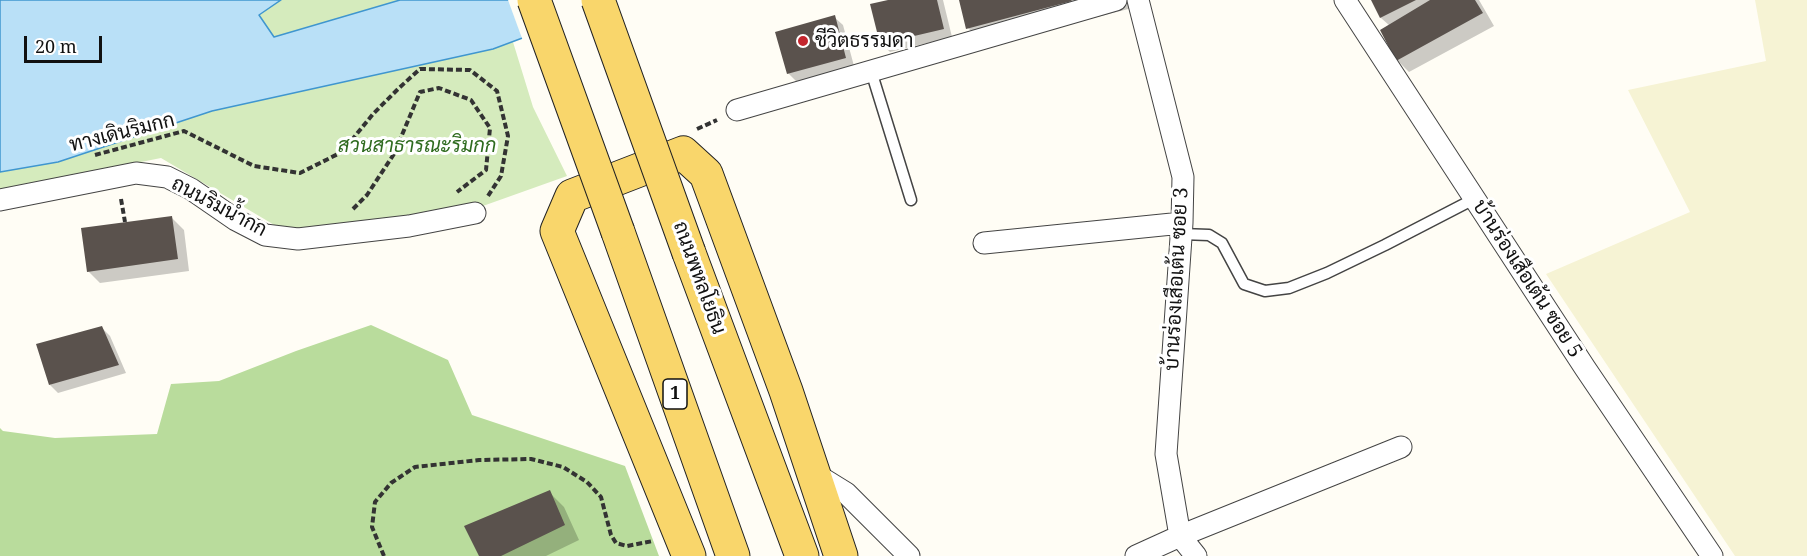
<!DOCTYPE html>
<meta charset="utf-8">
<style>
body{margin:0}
#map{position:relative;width:1807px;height:556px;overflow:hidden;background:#fffdf5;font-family:"Noto Serif",serif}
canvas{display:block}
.scale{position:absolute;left:24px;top:36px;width:78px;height:27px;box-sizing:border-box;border:3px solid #111;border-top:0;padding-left:8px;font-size:18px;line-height:21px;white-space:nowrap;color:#111;-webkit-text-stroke:4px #fff;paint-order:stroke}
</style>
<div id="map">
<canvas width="1807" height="556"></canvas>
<div class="scale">20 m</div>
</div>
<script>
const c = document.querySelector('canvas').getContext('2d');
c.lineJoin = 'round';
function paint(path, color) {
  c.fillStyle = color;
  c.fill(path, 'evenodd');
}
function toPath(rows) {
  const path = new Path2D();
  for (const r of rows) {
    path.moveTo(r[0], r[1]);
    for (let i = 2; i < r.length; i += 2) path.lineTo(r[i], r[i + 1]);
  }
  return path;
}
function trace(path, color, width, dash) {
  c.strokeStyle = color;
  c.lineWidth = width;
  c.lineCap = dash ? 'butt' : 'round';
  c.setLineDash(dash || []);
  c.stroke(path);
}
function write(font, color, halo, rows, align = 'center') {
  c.font = font + ' "Noto Serif",Sarabun,serif';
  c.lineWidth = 6;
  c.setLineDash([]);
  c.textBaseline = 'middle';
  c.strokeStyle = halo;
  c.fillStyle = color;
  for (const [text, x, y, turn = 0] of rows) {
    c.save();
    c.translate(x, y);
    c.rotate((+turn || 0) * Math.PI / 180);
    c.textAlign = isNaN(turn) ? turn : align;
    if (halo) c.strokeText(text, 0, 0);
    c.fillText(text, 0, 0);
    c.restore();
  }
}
const farmland = toPath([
 [1755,0,1807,0,1807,556,1735,556,1546,274,1690,212,1628,90,1766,61]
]);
const green = toPath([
 [281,0,400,0,274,37,259,15],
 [513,42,533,107,567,176,438,222,298,239,161,158,0,190,0,172,58,162,212,111,493,49]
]);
const forest = toPath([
 [371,325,448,360,472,415,625,466,659,556,0,556,0,428,3,431,55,438,157,434,171,384,219,381,296,351]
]);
const water = toPath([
 [0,0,281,0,259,15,274,37,400,0,624,0,493,49,212,111,58,162,0,172,0,0]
]);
const pier = toPath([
 [508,0,625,0,626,2,523,41]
]);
const shadow = toPath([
 [895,0,943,0,952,37,890,52,881,43],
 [960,0,1134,0,1136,7,986,46,968,28],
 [1373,0,1479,0,1494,26,1409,72,1397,60,1390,26,1381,18],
 [834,17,843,25,854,66,797,82,788,73],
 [171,217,184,230,189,271,100,283,88,271],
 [102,328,110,336,126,373,58,393,50,385],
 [549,492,564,507,579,540,546,556,480,556]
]);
const building = toPath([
 [888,0,937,0,944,29,880,44,870,4],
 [959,0,1071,0,1072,1,966,29],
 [1371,0,1416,0,1380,18],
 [1430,0,1475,0,1483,13,1396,61,1380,30],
 [835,15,846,58,787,74,775,32],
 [172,216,178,259,87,272,81,228],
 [102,326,119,365,49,385,36,344],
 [550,490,565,525,501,556,479,556,464,526]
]);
const path = toPath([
 [697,129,717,120],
 [95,155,184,131,254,166,300,173,342,152,373,114,399,88,420,69,470,70,497,91,508,136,501,176,488,196],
 [121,199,125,222],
 [353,209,367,195,394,154,420,92,439,88,471,100,490,128,486,170,457,192],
 [384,556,372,527,375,502,391,483,415,467,479,460,531,459,563,467,587,482,601,497,611,535,616,543,627,546,653,541]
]);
const lane = toPath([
 [871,71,911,200],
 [1181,234,1209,235,1222,243,1244,284,1265,291,1289,288,1327,273,1385,245,1474,199]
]);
const street = toPath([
 [1138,0,1183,177,1182,223,1166,454,1180,536,1196,556],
 [1345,0,1585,368,1712,556],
 [737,110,1116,0],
 [0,200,136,173,167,177,191,189,236,220,265,235,298,239,409,226,475,213],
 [984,243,1182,223],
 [812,472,846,493,909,556],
 [1136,556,1180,536,1401,447]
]);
const primary = toPath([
 [618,232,733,556],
 [689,253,802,556],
 [689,556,557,231,572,196,683,153,706,174,786,391,841,556]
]);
const primaryBridge = toPath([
 [534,0,618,232],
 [598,0,689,253]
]);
const markers = [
 [803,41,6,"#c4262e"]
];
const shields = [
 [675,394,24]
];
const shieldNames = [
 ["1",675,394]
];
const poiNames = [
 ["ชีวิตธรรมดา",815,41]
];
const streetNames = [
 ["ทางเดินริมกก",122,133,-14],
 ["ถนนริมน้ำกก",219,207,28],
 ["ถนนพหลโยธิน",699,278,70],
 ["บ้านร่องเสือเต้น ซอย 3",1177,279,-87],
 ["บ้านร่องเสือเต้น ซอย 5",1527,279,57]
];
const parkNames = [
 ["สวนสาธารณะริมกก",417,146]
];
paint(farmland, '#f6f3d4');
paint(green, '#d5ebbd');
paint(forest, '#b9dc9c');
paint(water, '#b9e0f7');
trace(water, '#3f96cf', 1.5);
paint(pier, '#fffdf5');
paint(shadow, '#0003');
paint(building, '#5a524d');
trace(lane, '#444', 13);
trace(street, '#444', 23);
trace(primary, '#222', 35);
trace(path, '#333', 4, [6, 3]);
trace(lane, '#fff', 10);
trace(street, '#fff', 21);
trace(primary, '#f9d66b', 33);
trace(primaryBridge, '#222', 35, []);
trace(primaryBridge, '#f9d66b', 33);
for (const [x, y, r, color] of markers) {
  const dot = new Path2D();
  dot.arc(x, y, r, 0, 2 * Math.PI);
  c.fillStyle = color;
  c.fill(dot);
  trace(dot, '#fff', 2);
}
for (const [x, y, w] of shields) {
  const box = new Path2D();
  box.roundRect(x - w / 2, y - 15, w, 30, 4.5);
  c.fillStyle = '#fff';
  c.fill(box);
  trace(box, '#111', 1.5);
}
write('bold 18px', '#111', null, shieldNames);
write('20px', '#111', '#fff', poiNames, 'left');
write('20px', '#111', '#fff', streetNames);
write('italic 20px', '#2f6b1f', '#fff', parkNames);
</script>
